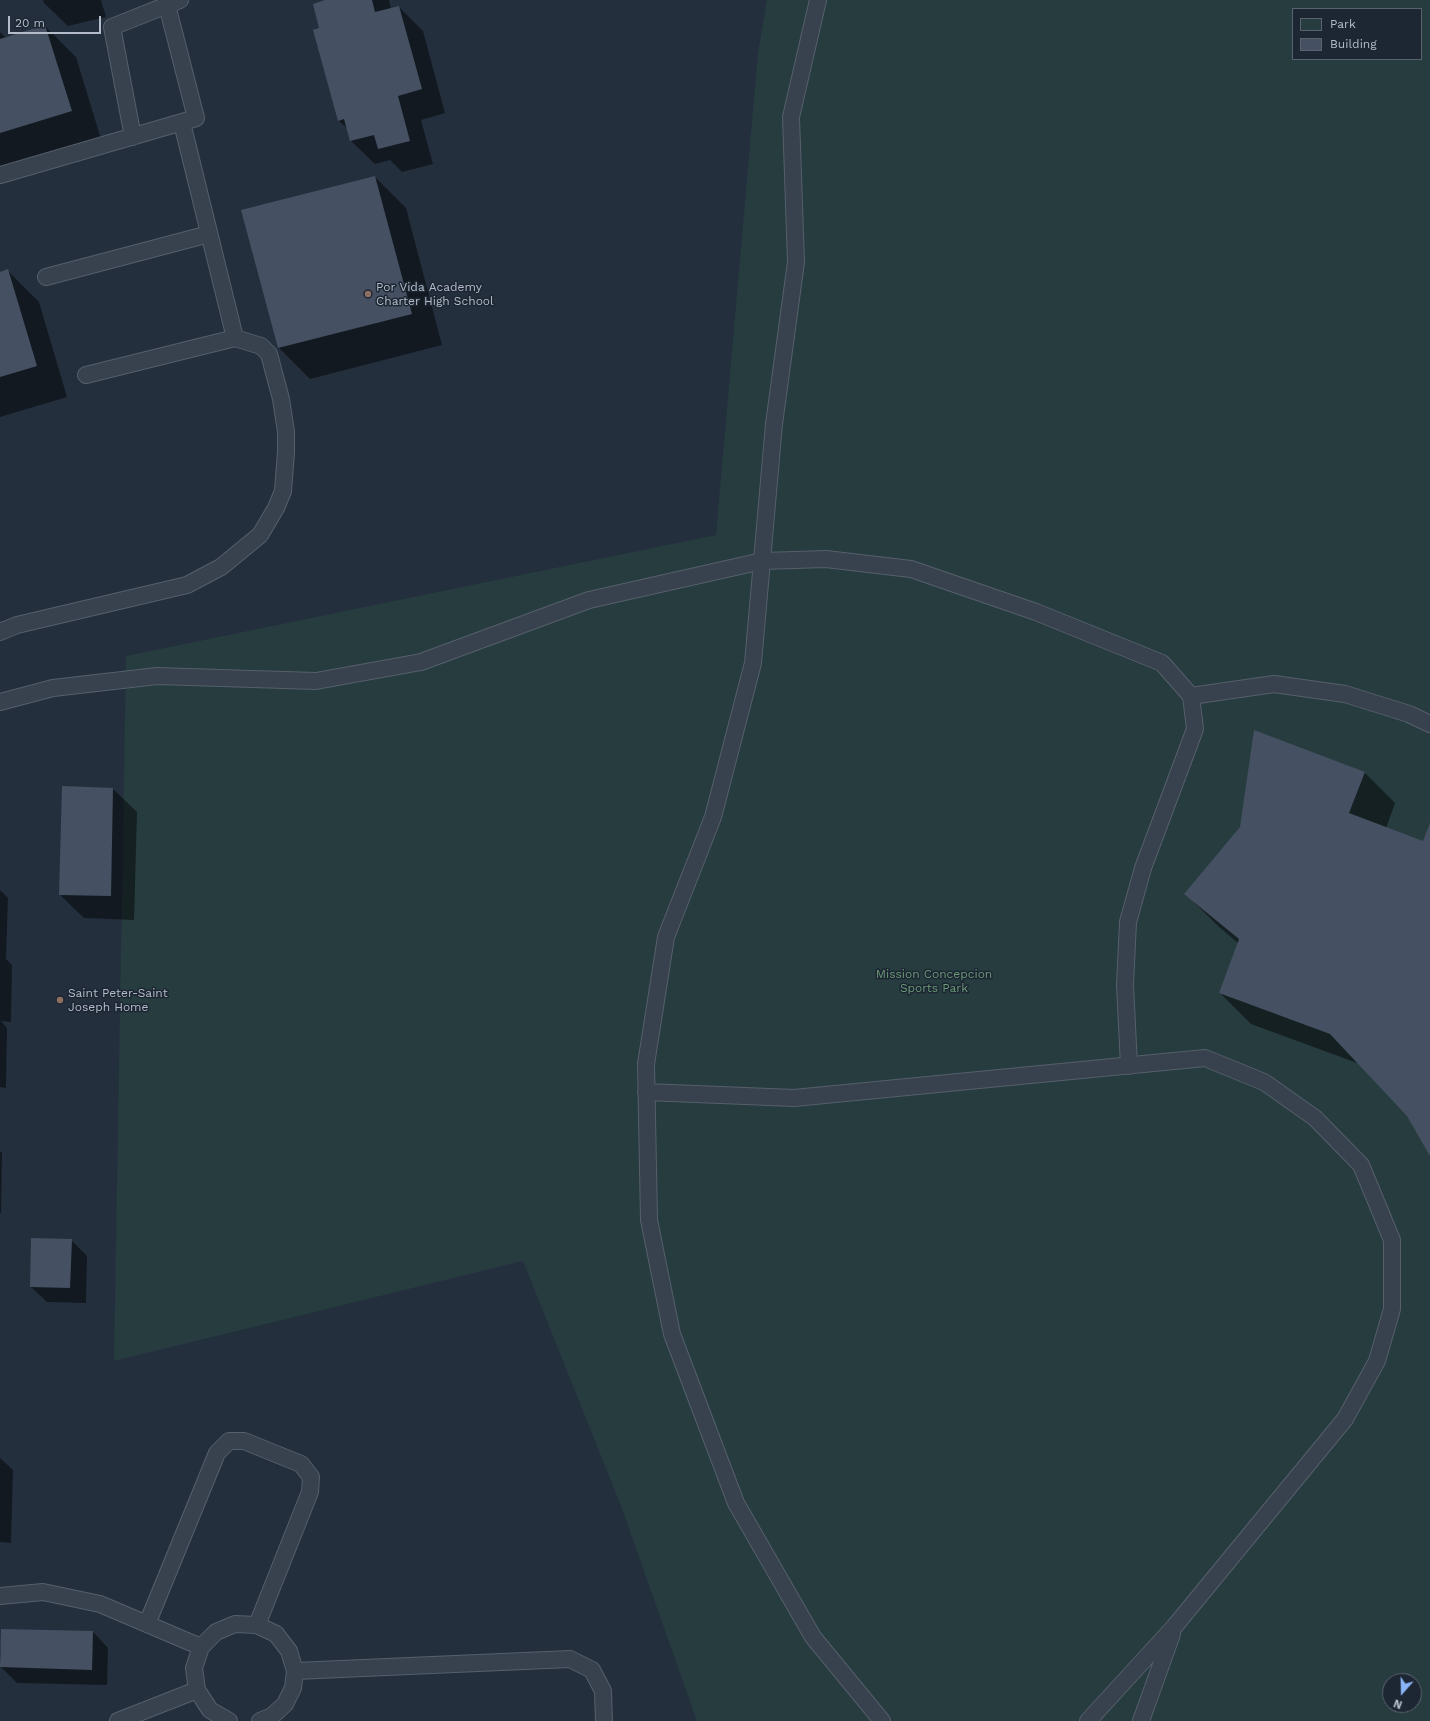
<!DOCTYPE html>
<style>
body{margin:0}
#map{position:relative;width:1430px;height:1721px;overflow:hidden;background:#242f3e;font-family:"Work Sans",sans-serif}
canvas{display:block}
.legend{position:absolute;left:1292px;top:8px;width:130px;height:52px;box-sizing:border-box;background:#1d2633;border:1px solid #59626f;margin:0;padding:5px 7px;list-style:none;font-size:12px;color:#b4bcc9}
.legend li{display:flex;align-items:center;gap:8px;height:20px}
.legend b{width:20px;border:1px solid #59626f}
.north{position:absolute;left:1382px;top:1673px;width:40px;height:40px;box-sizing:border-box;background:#1d2633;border:1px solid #59626f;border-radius:50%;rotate:200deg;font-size:11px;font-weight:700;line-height:16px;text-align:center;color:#b4bcc9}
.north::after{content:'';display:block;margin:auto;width:14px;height:18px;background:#8ab4f8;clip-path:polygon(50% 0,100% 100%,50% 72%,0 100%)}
.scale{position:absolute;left:8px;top:16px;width:93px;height:18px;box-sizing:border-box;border:2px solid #b4bcc9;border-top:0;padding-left:5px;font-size:12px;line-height:14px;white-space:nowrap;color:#b4bcc9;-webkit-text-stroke:3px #1d2633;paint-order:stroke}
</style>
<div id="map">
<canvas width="1430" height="1721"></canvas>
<ul class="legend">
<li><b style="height:11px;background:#263c3f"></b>Park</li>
<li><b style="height:11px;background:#455162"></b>Building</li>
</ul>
<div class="north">N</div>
<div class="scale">20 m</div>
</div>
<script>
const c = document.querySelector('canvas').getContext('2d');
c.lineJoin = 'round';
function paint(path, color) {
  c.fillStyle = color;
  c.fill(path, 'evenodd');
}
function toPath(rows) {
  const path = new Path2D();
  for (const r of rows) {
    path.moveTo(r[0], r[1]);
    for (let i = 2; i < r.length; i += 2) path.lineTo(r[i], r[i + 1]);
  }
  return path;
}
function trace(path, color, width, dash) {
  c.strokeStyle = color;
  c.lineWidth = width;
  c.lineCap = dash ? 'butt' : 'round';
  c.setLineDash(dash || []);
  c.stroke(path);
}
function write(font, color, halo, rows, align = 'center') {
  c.font = font + ' "Work Sans",sans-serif';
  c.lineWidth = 3;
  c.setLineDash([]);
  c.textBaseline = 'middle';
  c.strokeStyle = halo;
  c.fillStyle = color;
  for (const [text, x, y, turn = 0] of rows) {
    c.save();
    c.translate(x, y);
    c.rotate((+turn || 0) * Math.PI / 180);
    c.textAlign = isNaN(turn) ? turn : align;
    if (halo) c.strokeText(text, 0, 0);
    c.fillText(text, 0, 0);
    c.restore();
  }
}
const green = toPath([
 [767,0,1430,0,1430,1721,697,1721,621,1506,523,1261,114,1361,126,656,716,535,758,53],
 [1293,9,1421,9,1421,59,1293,59],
 [1390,1681,1414,1681,1414,1705,1390,1705]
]);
const shadow = toPath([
 [43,0,101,0,106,17,68,26,44,3],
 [326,0,389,0,391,9,399,7,423,31,445,113,421,120,433,164,402,172,390,160,375,164,351,141,348,129,339,121,320,29],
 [45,26,76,57,102,142,0,173,0,32,6,38],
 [375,177,406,208,442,345,310,379,279,348],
 [8,271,39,302,67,397,0,417,0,273],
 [1364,772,1395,803,1386,828,1424,843,1430,825,1430,1154,1408,1115,1360,1064,1251,1024,1220,993,1238,943,1217,925,1186,894],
 [113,789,137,812,134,920,84,918,60,895],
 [0,890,8,898,6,958,5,958,12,965,11,1022,1,1021,7,1028,6,1088,0,1087],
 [0,1151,2,1153,1,1213,0,1213],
 [71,1240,87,1256,86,1303,47,1302,31,1287],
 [0,1458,13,1470,11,1543,0,1542],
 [93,1632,108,1648,107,1685,17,1683,0,1666,0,1649,1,1650]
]);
const building = toPath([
 [325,0,372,0,375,12,399,6,422,89,398,96,410,141,378,149,374,135,350,141,344,119,338,121,313,30,319,28,313,4],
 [45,25,72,111,0,133,0,39],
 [375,176,412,314,278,348,241,210],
 [8,269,37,366,0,377,0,272],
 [1254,730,1365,772,1349,813,1423,841,1430,823,1430,1156,1407,1116,1330,1034,1219,993,1239,939,1184,894,1240,827],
 [62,786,113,788,111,896,59,895],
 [31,1238,72,1239,70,1288,30,1287],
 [1,1629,93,1631,92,1670,0,1667]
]);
const lane = toPath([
 [818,0,791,117,796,262,774,424,753,663,713,817,666,937,646,1064,649,1220,672,1334,736,1503,813,1637,882,1721],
 [133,137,112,27,180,0],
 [0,175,196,118,167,5],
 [46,277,209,234],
 [86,375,235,338,182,123],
 [0,632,17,625,187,585,221,567,260,535,276,508,283,491,286,452,286,432,281,399,269,354,261,346,235,338],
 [1191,696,1274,684,1345,694,1409,714,1430,724],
 [0,702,53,688,157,676,316,681,421,662,589,600,762,561,826,559,911,569,1036,612,1162,663,1191,696,1195,729,1143,868,1128,922,1125,985,1129,1066],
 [646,1092,794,1098,1205,1058,1264,1082,1315,1118,1361,1165,1392,1240,1392,1309,1377,1361,1345,1419,1174,1627,1088,1721],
 [0,1596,43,1592,100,1604,201,1647],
 [147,1624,217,1453,229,1441,244,1441,301,1464,311,1477,310,1492,257,1625],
 [295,1671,570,1659,592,1670,603,1691,604,1721],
 [118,1721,197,1690],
 [229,1721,210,1710,197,1690,194,1668,201,1647,216,1632,235,1624,257,1625,276,1634,289,1651,295,1671,293,1688,285,1704,272,1716,260,1721],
 [1141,1721,1172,1634]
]);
const markers = [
 [368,294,4,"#8d6e63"],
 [60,1000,4,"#8d6e63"]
];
const poiNames = [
 ["Por Vida Academy",376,287],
 ["Charter High School",376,301],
 ["Saint Peter-Saint",68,993],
 ["Joseph Home",68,1007]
];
const parkNames = [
 ["Mission Concepcion",934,974],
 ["Sports Park",934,988]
];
paint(green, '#263c3f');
paint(shadow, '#0007');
paint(building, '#455162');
trace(lane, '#565f6c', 18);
trace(lane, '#38414e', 16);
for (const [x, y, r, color] of markers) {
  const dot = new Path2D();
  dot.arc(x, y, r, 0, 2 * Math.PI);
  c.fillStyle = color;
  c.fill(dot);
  trace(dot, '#1d2633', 1.5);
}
write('12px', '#b4bcc9', '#1d2633', poiNames, 'left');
write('12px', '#6b9a76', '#1d2633', parkNames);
</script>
